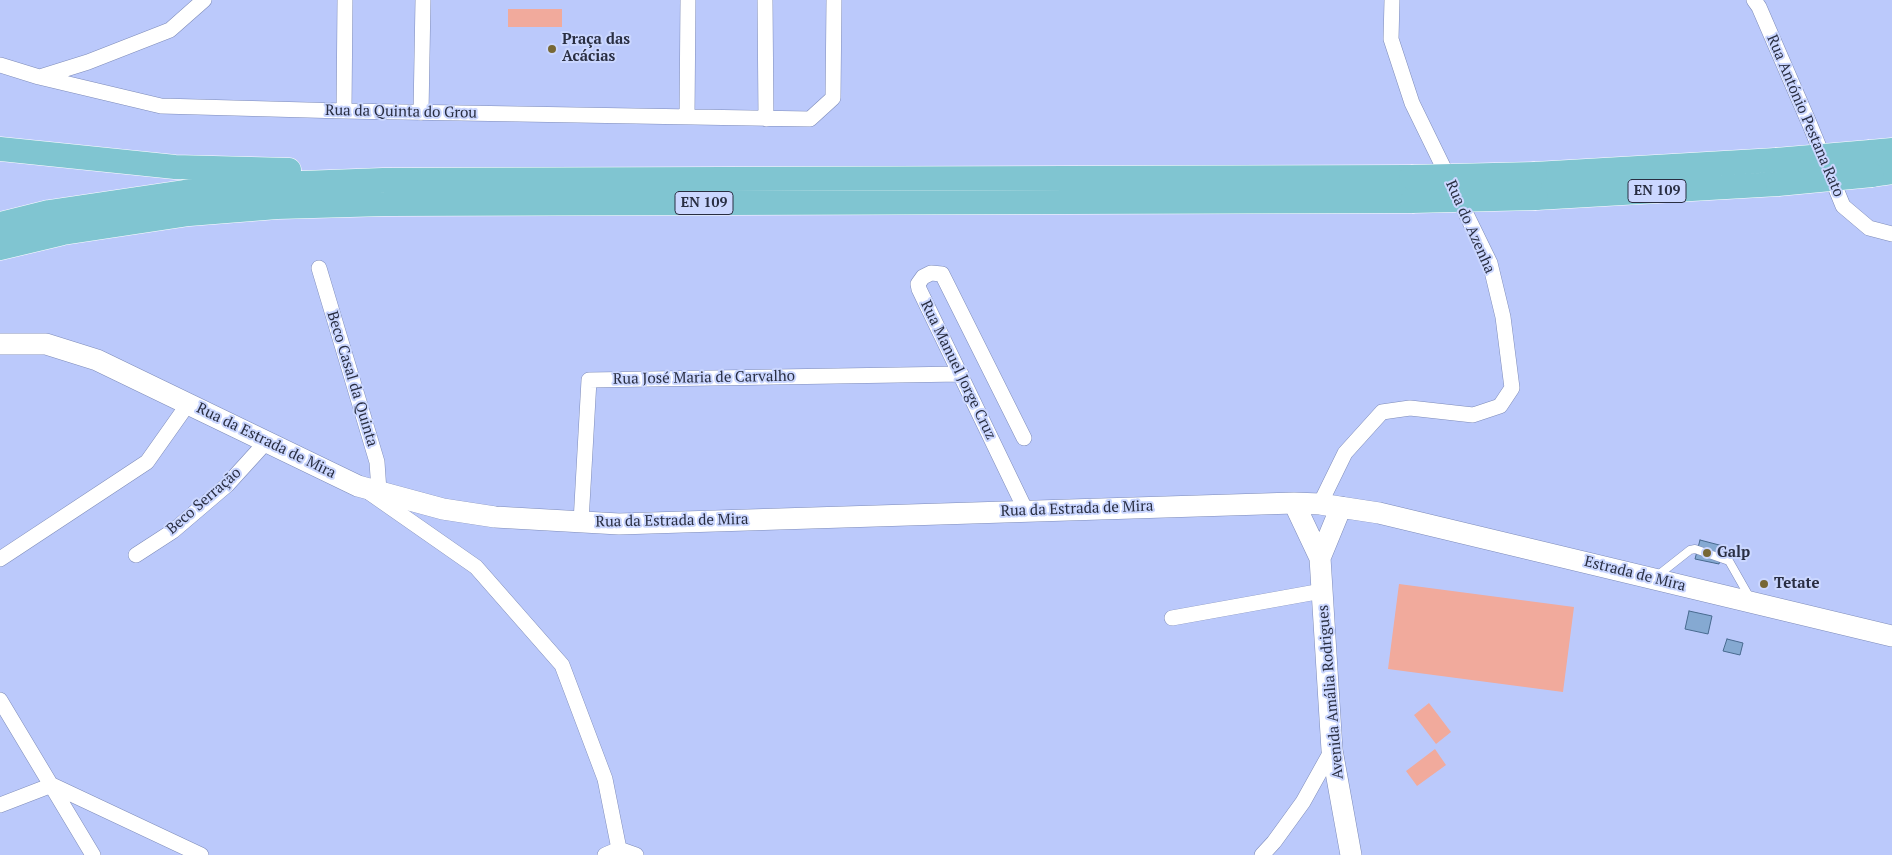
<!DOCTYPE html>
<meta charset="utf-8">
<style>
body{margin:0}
canvas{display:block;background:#bbc9fb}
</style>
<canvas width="1892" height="855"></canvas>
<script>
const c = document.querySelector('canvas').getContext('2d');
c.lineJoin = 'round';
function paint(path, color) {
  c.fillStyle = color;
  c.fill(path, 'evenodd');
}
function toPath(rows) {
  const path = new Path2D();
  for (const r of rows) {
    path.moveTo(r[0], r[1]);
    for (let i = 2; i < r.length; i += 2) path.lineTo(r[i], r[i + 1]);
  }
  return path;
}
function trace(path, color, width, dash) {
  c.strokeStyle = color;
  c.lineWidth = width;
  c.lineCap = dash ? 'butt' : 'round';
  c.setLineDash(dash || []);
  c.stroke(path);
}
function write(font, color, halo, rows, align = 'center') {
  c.font = font + ' "PT Serif",serif';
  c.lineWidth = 4;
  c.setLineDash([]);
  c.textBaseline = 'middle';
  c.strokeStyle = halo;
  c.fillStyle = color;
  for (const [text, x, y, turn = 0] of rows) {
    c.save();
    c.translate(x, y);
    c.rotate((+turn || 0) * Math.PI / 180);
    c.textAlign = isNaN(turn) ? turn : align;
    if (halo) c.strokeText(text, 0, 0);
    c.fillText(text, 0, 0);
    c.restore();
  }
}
const green = toPath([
 [508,9,562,9,562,27,508,27],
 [1399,584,1574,607,1563,692,1388,669],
 [1429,703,1451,732,1436,744,1414,715],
 [1435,749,1446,765,1417,786,1406,771]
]);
const building = toPath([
 [1700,540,1723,546,1719,564,1695,559,1700,540],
 [1689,611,1712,616,1708,634,1685,629,1689,611],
 [1727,639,1743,643,1740,655,1723,651,1727,639]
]);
const lane = toPath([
 [1657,576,1690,550,1695,549,1729,561,1750,598]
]);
const street = toPath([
 [765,0,766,119],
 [1754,0,1759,7,1810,125,1843,206,1869,228,1892,234],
 [0,65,39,77,161,106,344,111,810,119,833,98,834,0],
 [40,77,88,62,170,30,204,0],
 [344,111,345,0],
 [421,113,423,0],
 [687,117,688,0],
 [319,268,377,462,379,491],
 [1024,438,942,274,931,273,923,277,918,284,919,289,1026,511],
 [370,493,476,567,562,665,605,779,619,849,636,855],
 [1320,504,1345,453,1382,412,1410,408,1473,415,1500,406,1512,388,1503,317,1490,263,1412,103,1391,39,1392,0],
 [581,522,589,380,961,374],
 [136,555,173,531,227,485,267,441],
 [0,559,147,462,188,404],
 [1172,618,1322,591],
 [0,700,93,855],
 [52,785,201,855],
 [0,805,52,785],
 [605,855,619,849],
 [1262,855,1274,842,1303,802,1332,750]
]);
const secondary = toPath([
 [0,344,46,344,97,360,358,486,443,509,495,517,619,524,1294,503,1320,504,1379,513,1892,636],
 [1294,503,1320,558,1332,750,1351,855],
 [1320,558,1341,507]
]);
const primary = toPath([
 [0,149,175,167,289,170],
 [1870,152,1892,150],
 [1535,174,1776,160],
 [1872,175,1892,172],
 [1536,198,1778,184],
 [0,224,49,212,184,192,276,184,383,180,1411,177],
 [0,248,63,233,189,214,277,207,386,204,1412,201]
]);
const primaryBridge = toPath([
 [1776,160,1870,152],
 [1411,177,1535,174],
 [1778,184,1872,175],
 [1412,201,1536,198]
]);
const markers = [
 [552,49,5,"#776735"],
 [1707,553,5,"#776735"],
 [1764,584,5,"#776735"]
];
const shields = [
 [1657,191,58],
 [704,203,58]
];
const shieldNames = [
 ["EN 109",1657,191],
 ["EN 109",704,203]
];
const poiNames = [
 ["Praça das",562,40],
 ["Acácias",562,57],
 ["Galp",1717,553],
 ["Tetate",1774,584]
];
const streetNames = [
 ["Rua da Quinta do Grou",401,112,1],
 ["Rua António Pestana Rato",1805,116,67],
 ["Rua do Azenha",1470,227,66],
 ["Rua Manuel Jorge Cruz",958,370,64],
 ["Rua José Maria de Carvalho",704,378,-1],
 ["Beco Casal da Quinta",352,379,73],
 ["Rua da Estrada de Mira",266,441,26],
 ["Beco Serração",204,501,-41],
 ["Rua da Estrada de Mira",1077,509,-2],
 ["Rua da Estrada de Mira",672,521,-1],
 ["Estrada de Mira",1635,574,14],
 ["Avenida Amália Rodrigues",1331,692,-95]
];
paint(green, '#f1aa9c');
paint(building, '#85a9d2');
trace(building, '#486a8f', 1);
trace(lane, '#7d8bb9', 9);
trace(street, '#7d8bb9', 16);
trace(secondary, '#7d8bb9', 22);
trace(primary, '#fff', 25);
trace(lane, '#fff', 8);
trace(street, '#fff', 15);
trace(secondary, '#fff', 21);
trace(primary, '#80c5d1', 24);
trace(primaryBridge, '#fff', 25, []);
trace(primaryBridge, '#80c5d1', 24);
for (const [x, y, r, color] of markers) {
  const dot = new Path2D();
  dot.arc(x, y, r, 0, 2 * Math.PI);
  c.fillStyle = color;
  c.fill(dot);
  trace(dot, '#cbd7ff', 2);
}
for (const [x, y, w] of shields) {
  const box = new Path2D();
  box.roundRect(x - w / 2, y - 11.5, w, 23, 4);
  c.fillStyle = '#cbd7ff';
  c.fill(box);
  trace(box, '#292e42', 1);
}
write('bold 14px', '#292e42', null, shieldNames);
write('bold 15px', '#292e42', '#cbd7ff', poiNames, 'left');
write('15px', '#292e42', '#cbd7ff', streetNames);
</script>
